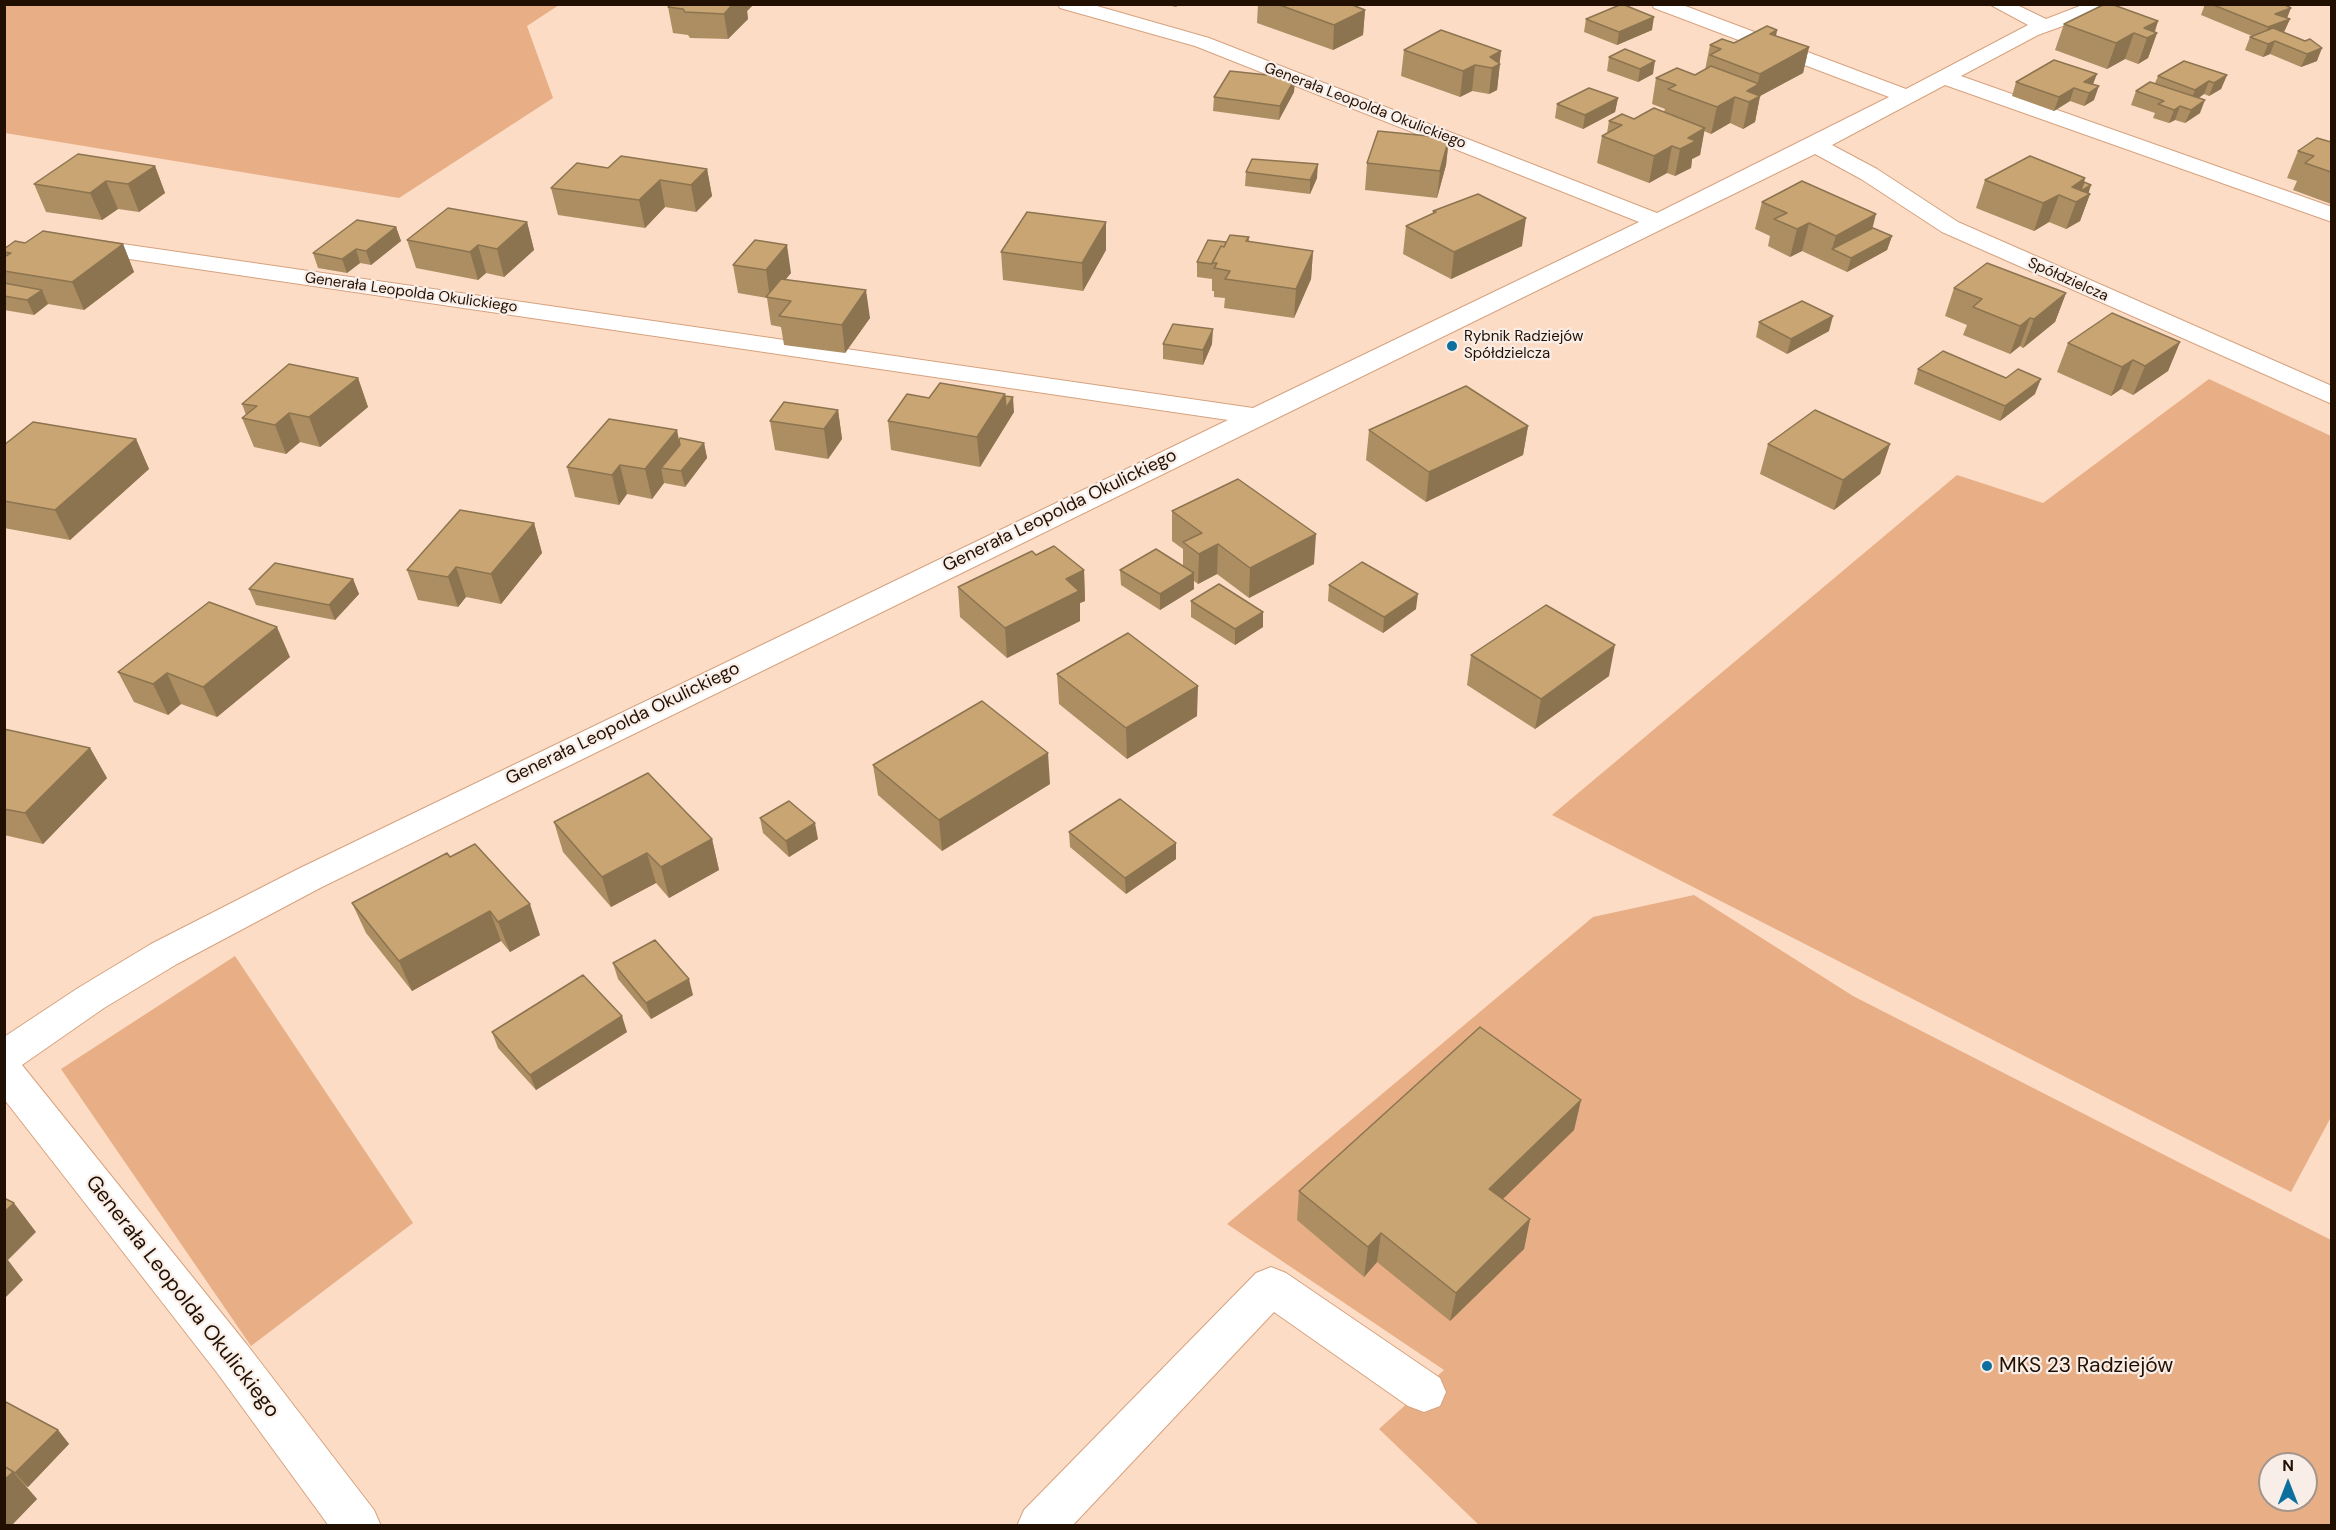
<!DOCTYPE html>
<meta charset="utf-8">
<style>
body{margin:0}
#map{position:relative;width:2336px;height:1530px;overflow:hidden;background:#fddcc6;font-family:"DM Sans",sans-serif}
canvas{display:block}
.frame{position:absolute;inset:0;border:6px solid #210f02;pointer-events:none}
.north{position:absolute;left:2258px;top:1452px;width:60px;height:60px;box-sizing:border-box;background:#f9eee7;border:2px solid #a3958b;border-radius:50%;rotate:0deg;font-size:16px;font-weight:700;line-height:24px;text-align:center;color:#210f02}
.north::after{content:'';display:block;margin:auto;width:21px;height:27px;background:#0d6f9d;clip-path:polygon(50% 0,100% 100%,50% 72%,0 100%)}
</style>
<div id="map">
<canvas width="2336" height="1530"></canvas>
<div class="frame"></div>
<div class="north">N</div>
</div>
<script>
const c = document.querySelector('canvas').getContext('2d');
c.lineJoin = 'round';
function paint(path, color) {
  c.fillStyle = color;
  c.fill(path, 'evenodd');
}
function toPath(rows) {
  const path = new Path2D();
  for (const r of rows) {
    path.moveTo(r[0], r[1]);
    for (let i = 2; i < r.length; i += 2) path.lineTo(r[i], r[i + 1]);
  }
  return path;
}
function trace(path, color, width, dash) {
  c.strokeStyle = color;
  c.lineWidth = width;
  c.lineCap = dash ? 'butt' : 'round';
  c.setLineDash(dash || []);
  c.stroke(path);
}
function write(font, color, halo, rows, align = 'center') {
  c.font = font + ' "DM Sans",sans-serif';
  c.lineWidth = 4.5;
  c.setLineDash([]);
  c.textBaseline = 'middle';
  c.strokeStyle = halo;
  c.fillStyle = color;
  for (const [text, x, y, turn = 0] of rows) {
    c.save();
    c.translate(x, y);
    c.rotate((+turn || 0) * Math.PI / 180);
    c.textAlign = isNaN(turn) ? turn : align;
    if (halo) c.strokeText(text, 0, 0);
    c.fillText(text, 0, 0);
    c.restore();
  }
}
const green = toPath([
 [4,5,559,5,527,26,553,98,399,198,5,133],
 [2209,379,2331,436,2331,1117,2291,1192,1552,815,1957,475,2043,503],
 [1694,895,1853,996,2331,1240,2331,1525,1479,1525,1379,1429,1444,1370,1227,1224,1593,917],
 [2270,1464,2306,1464,2306,1500,2270,1500],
 [235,956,413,1223,251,1346,61,1069]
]);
const minor = toPath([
 [1058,4,1090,4,1209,38,1657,213,1889,97,1654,8,1652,4,1680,4,1906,89,2028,25,1989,4,2015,4,2046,19,2085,4,2114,4,2112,8,2038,35,1961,76,2332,207,2332,222,1945,85,1832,145,1877,169,1958,222,2332,386,2332,404,1942,232,1861,179,1815,154,320,888,177,964,104,1008,22,1065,248,1346,374,1510,381,1526,329,1526,218,1374,4,1099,4,1037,78,988,151,944,296,870,1228,420,102,255,94,253,90,248,94,243,102,241,1253,408,1639,222,1195,46,1060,8,1058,4],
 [1271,1267,1286,1273,1440,1378,1446,1392,1440,1406,1424,1412,1408,1406,1274,1312,1072,1526,1017,1526,1024,1510,1256,1273,1271,1267]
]);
const wall = toPath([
 [672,4,754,4,747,11,748,19,728,39,690,38,688,35,673,33,668,7],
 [1164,4,1180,4,1176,7],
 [1258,4,1350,4,1365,10,1363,35,1333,50,1257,23],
 [2205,4,2283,4,2287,18,2290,19,2284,32,2317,61,2301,67,2270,54,2263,57,2245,50,2250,37,2252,36,2201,15],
 [1586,19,1652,30,1617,45,1584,32],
 [2158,21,2155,32,2157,33,2148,58,2138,64,2125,59,2107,69,2055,50,2064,24],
 [1777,30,1776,36,1809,47,1803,73,1760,96,1755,122,1743,129,1730,123,1711,134,1704,131,1700,155,1692,159,1691,168,1675,176,1667,173,1649,183,1597,163,1602,136,1607,133,1609,121,1634,119,1664,112,1665,109,1652,104,1656,78,1695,75,1705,70,1710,45,1734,43],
 [1404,50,1501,51,1497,90,1489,94,1472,91,1460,97,1401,76],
 [1609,57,1653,74,1638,82,1607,71],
 [2227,75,2221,89,2209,96,2204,94,2199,98,2200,113,2185,123,2175,120,2169,123,2153,118,2155,113,2131,105,2136,91,2155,83,2158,76],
 [1295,78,1294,92,1279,120,1213,111,1214,97],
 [2016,82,2093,84,2094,100,2084,106,2070,101,2054,111,2012,96],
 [1618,98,1615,112,1583,129,1555,118,1557,104],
 [1449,138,1446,165,1437,198,1365,190,1367,163],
 [2331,142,2331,204,2293,190,2297,181,2287,178,2298,151],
 [155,166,165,193,139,212,118,209,102,220,46,212,34,184],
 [608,168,707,169,712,196,696,212,665,207,645,228,558,215,551,188],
 [1246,172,1317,178,1310,194,1245,186],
 [2085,178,2084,182,2088,194,2090,194,2080,221,2066,229,2049,222,2034,231,1976,208,1985,180],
 [1762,202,1873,228,1892,236,1887,250,1847,272,1802,251,1790,257,1768,246,1770,236,1755,229],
 [1433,211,1522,246,1451,279,1403,254,1406,226,1433,214],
 [527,222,534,250,504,277,486,273,478,280,416,268,407,240],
 [396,227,401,241,371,265,360,263,347,273,318,268,313,253],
 [1249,237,1249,242,1313,251,1311,279,1294,318,1224,308,1225,298,1214,297,1214,291,1212,291,1212,279,1197,277,1197,262,1226,242],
 [25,243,123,244,134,272,84,310,48,304,34,315,4,310,4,249],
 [1106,250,1083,291,1003,280,1001,252],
 [733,265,791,273,786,279,870,318,845,353,784,345,781,327,771,325,767,298,738,293],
 [1954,288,2066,293,2055,322,2023,348,2020,346,2010,354,1963,335,1967,325,1945,316],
 [1759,322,1829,331,1787,354,1756,337],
 [2180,342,2168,371,2133,395,2121,389,2111,396,2057,372,2068,343],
 [1163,344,1212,344,1203,365,1163,359],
 [1918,369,2035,394,2000,421,1914,384],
 [358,378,368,407,320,447,300,442,286,454,254,447,242,418,246,415,242,404],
 [1005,396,1014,412,980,467,891,450,888,421,929,398],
 [838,410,842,439,828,459,775,450,770,421],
 [1528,426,1523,455,1426,502,1366,460,1369,430],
 [136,439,149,469,70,540,4,528,4,445],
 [679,440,704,443,707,458,685,487,664,483,652,499,627,494,619,505,575,497,567,467],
 [1768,444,1890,444,1880,474,1834,510,1760,474],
 [1172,511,1314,564,1249,598,1217,574,1198,584,1194,581,1194,589,1160,610,1121,585,1120,570,1183,566,1183,549,1172,541],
 [534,523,542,553,501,604,466,597,458,607,418,600,407,570],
 [1036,555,1084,570,1085,601,1080,603,1080,621,1007,658,960,617,958,587],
 [353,579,359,594,335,620,256,605,249,589],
 [1329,585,1416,609,1383,633,1328,601],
 [1191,601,1263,627,1235,645,1191,617],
 [1471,655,1609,676,1535,729,1467,685],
 [290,657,217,717,181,704,168,715,134,702,118,672],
 [1057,674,1197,716,1127,759,1059,704],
 [4,729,90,748,107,778,43,844,4,835],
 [873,765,1050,784,942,851,878,795],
 [760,818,818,839,789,857,763,833],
 [554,822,712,839,719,870,669,898,656,883,611,907,563,852],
 [1069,832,1176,843,1176,859,1126,894,1070,847],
 [450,857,540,935,510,952,501,941,412,991,366,933,352,903],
 [613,963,693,995,651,1019,618,979],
 [492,1032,627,1032,536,1090,498,1048],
 [1581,1100,1574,1130,1503,1199,1530,1219,1524,1249,1450,1321,1377,1262,1364,1277,1297,1220,1299,1191],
 [4,1401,58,1430,69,1444,28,1487,26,1486,37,1499,11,1526]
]);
const shadedWall = toPath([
 [733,4,754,4,747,11,748,19,728,39,724,14],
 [2291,8,2286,21,2290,19,2284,32,2263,40,2268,27,2275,14],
 [1365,10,1363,35,1333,50,1334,25],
 [1654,17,1652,30,1617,45,1619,32],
 [2158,21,2153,35,2157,33,2148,58,2138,64,2147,38,2144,28],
 [1777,30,1772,55,1770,34],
 [2134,33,2125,59,2107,69,2116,43],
 [2275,41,2270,54,2263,57,2268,44],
 [1809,47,1803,73,1760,96,1755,122,1743,129,1749,102,1747,91,1757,85,1760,74],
 [2322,48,2317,61,2301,67,2307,54],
 [1501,51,1499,65,1500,64,1497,90,1489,94,1492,68,1490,57],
 [1655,61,1653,74,1638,82,1640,69],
 [1475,65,1472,91,1460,97,1463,71],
 [2097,74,2092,87,2084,82],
 [2227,75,2221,89,2209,96,2214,83],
 [1295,78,1294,92,1279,120,1280,106],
 [2209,81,2204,94,2190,103,2195,90],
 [2099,86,2094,100,2084,106,2089,93],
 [2074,88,2070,101,2054,111,2059,97],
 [1735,97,1730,123,1711,134,1717,107],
 [1618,98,1615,112,1583,129,1585,115],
 [2205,100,2200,113,2185,123,2191,110],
 [2180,106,2175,120,2169,123,2174,110],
 [1705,128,1700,155,1692,159,1691,168,1675,176,1680,149,1688,138],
 [1449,138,1446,165,1437,198,1440,171],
 [1672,146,1667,173,1649,183,1654,156],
 [1318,164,1317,178,1310,194,1310,180],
 [155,166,165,193,139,212,128,184],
 [707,169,712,196,696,212,691,185],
 [2085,178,2081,191,2091,185,2088,195,2090,194,2080,221,2066,229,2076,202,2072,187],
 [660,180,665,207,645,228,639,200],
 [106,181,118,209,102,220,90,193],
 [2059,195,2049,222,2034,231,2043,203],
 [1876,214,1869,242,1832,249,1836,236],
 [1526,218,1522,246,1451,279,1454,252],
 [527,222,534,250,504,277,497,249],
 [1106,222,1106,250,1083,291,1082,263],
 [1809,223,1802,251,1790,257,1797,229],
 [396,227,401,241,371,265,366,251],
 [1892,236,1887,250,1847,272,1851,258],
 [123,244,134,272,84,310,72,282],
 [478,245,486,273,478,280,470,252],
 [787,245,791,273,770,298,766,270],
 [356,249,360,263,347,273,342,259],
 [1313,251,1311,279,1294,318,1296,289],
 [42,290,48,304,34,315,27,300],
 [866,290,870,318,845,353,842,325],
 [2066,293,2055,322,2023,348,2034,319],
 [1833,316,1829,331,1787,354,1791,339],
 [2030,318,2020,346,2010,354,2020,326],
 [1213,329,1212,344,1203,365,1203,350],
 [2180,342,2168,371,2133,395,2145,366],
 [2133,360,2121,389,2111,396,2122,367],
 [358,378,368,407,320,447,309,417],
 [2041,379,2035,394,2000,421,2005,406],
 [1005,394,1006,408,1013,397,1014,412,980,467,977,437],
 [838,410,842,439,828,459,824,429],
 [289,413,300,442,286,454,275,425],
 [1528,426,1523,455,1426,502,1429,472],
 [677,430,683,460,661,468,664,483,652,499,645,469],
 [136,439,149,469,70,540,55,510],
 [704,443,707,458,685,487,681,471],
 [1890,444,1880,474,1834,510,1843,480],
 [620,465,627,494,619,505,612,475],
 [534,523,542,553,501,604,491,574],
 [1316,534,1314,564,1249,598,1250,568],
 [1218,544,1217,574,1198,584,1199,554],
 [456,567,466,597,458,607,448,577],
 [1084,570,1085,601,1080,603,1080,621,1007,658,1005,628,1066,579],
 [1194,573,1194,589,1160,610,1160,594],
 [353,579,359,594,335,620,329,605],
 [1418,594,1416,609,1383,633,1384,617],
 [1263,612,1263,627,1235,645,1235,629],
 [277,627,290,657,217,717,203,687],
 [1615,645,1609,676,1535,729,1541,699],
 [167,673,181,704,168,715,153,684],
 [1198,686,1197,716,1127,759,1126,728],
 [90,748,107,778,43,844,25,813],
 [1048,753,1050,784,942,851,939,820],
 [815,823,818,839,789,857,786,841],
 [712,839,719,870,669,898,661,867],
 [1176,843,1176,859,1126,894,1125,878],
 [647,853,656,883,611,907,602,877],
 [530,904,540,935,510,952,498,922],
 [490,911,501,941,412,991,399,961],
 [689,979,693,995,651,1019,646,1003],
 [622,1016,627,1032,536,1090,530,1075],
 [1581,1100,1574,1130,1483,1218,1489,1189],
 [14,1203,36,1232,8,1260,23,1280,4,1299,4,1212],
 [1530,1219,1524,1249,1450,1321,1456,1293],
 [1381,1233,1377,1262,1364,1277,1368,1247],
 [58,1430,69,1444,28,1487,15,1473],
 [13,1472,37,1499,11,1526,4,1526,4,1480]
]);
const building = toPath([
 [672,4,733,4,724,14,685,12,683,9,668,7,672,4],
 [1277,4,1350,4,1365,10,1334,25,1277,4],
 [1622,4,1654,17,1619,32,1586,19,1622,4],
 [2105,4,2111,4,2158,21,2144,28,2157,33,2147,38,2134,33,2116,43,2064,24,2105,4],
 [2211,4,2283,4,2291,8,2275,14,2290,19,2268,27,2211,4],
 [1767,26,1777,30,1770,34,1809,47,1760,74,1710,55,1721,49,1710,45,1722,39,1734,43,1767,26],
 [2273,28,2305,41,2310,39,2322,48,2307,54,2275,41,2268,44,2250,37,2273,28],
 [1441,30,1501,51,1490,57,1500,64,1492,68,1475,65,1463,71,1404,50,1441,30],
 [1625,49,1655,61,1640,69,1609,57,1625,49],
 [2054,60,2097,74,2084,82,2099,86,2089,93,2074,88,2059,97,2016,82,2054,60],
 [2184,61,2227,75,2214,83,2209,81,2195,90,2158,76,2184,61],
 [1711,66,1759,84,1747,91,1760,96,1749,102,1735,97,1717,107,1668,89,1676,85,1656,78,1677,68,1695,75,1711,66],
 [1230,71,1295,78,1280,106,1214,97,1230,71],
 [2150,82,2205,100,2191,110,2180,106,2174,110,2158,104,2164,101,2136,91,2150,82],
 [1589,88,1618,98,1585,115,1557,104,1589,88],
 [1654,108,1705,128,1688,138,1696,141,1680,149,1672,146,1654,156,1602,136,1622,125,1609,121,1622,114,1634,119,1654,108],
 [1378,131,1449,138,1440,171,1367,163,1378,131],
 [2317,138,2331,142,2331,172,2305,163,2314,156,2298,151,2317,138],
 [78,154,155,166,128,184,106,181,90,193,34,184,78,154],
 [621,156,707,169,691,185,660,180,639,200,551,188,577,163,608,168,621,156],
 [2030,156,2085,178,2072,187,2090,194,2076,202,2059,195,2043,203,1985,180,2030,156],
 [1252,159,1318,164,1310,180,1246,172,1252,159],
 [1802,181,1876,214,1836,236,1809,223,1797,229,1774,219,1787,213,1762,202,1802,181],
 [2084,182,2091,185,2081,191,2081,190,2084,182],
 [1478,194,1526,218,1454,252,1406,226,1436,212,1433,211,1478,194],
 [448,208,527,222,497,249,478,245,470,252,407,240,448,208],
 [1027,212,1106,222,1082,263,1001,252,1027,212],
 [357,220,396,227,366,251,356,249,342,259,313,253,357,220],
 [1873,228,1892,236,1851,258,1832,249,1873,228],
 [43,231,123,244,72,282,4,271,4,257,11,253,4,252,4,249,15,241,25,243,43,231],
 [1230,235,1249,237,1246,241,1313,251,1296,289,1225,279,1230,271,1214,268,1217,263,1212,263,1221,246,1224,247,1230,235],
 [755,240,787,245,766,270,733,265,755,240],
 [1208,240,1226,242,1224,247,1221,246,1212,264,1197,262,1208,240],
 [1987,263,2066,293,2034,319,2030,318,2020,326,1973,307,1982,299,1954,288,1987,263],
 [781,279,866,290,842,325,779,316,791,301,766,297,781,279],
 [4,283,42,290,27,300,4,296,4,283],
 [1802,301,1833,316,1791,339,1759,322,1802,301],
 [2112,313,2180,342,2145,366,2133,360,2122,367,2068,343,2112,313],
 [1173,324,1213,329,1203,350,1163,344,1173,324],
 [1943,351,2006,378,2018,369,2041,379,2005,406,1918,369,1943,351],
 [289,364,358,378,309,417,289,413,275,425,242,418,257,406,242,404,289,364],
 [940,383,1005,394,977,437,888,421,907,394,929,398,940,383],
 [1466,386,1528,426,1429,472,1369,430,1466,386],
 [1005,396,1013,397,1006,408,1005,396],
 [784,402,838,410,824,429,770,421,784,402],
 [1815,410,1890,444,1843,480,1768,444,1815,410],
 [609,419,677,430,645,469,620,465,612,475,567,467,609,419],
 [33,422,136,439,55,510,4,501,4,445,33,422],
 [680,438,704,443,681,471,661,468,680,445,679,440,680,438],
 [1238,479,1316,534,1250,568,1218,544,1199,554,1183,542,1202,533,1172,511,1238,479],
 [460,510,534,523,491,574,456,567,448,577,407,570,460,510],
 [1054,546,1084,570,1066,579,1079,591,1005,628,958,587,1032,551,1036,555,1054,546],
 [1156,549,1194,573,1160,594,1120,570,1156,549],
 [1362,562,1418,594,1384,617,1329,585,1362,562],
 [275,563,353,579,329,605,249,589,275,563],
 [1219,584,1263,612,1235,629,1191,601,1219,584],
 [209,602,277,627,203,687,167,673,153,684,118,672,209,602],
 [1546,605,1615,645,1541,699,1471,655,1546,605],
 [1128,633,1198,686,1126,728,1057,674,1128,633],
 [982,701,1048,753,939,820,873,765,982,701],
 [4,729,90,748,25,813,4,809,4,729],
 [648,773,712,839,661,867,647,853,602,877,554,822,648,773],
 [1120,799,1176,843,1125,878,1069,832,1120,799],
 [789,801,815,823,786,841,760,818,789,801],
 [475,844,530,904,498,922,490,911,399,961,352,903,447,853,450,857,475,844],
 [655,940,689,979,646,1003,613,963,655,940],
 [583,975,622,1016,530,1075,492,1032,583,975],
 [1480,1027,1581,1100,1489,1189,1530,1219,1456,1293,1381,1233,1368,1247,1299,1191,1480,1027],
 [4,1198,14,1203,4,1212,4,1198],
 [4,1401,58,1430,15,1473,4,1466,4,1401],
 [4,1466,13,1472,4,1480,4,1466]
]);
const markers = [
 [1452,346,6,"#0d6f9d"],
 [1987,1366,6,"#0d6f9d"]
];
const farStreetnames = [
 ["Generała Leopolda Okulickiego",1365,106,21],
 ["Spółdzielcza",2068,280,24],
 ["Generała Leopolda Okulickiego",411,293,8]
];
const farPoinames = [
 ["Rybnik Radziejów",1464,337],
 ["Spółdzielcza",1464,354]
];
const streetNames = [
 ["Generała Leopolda Okulickiego",1060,511,-26],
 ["Generała Leopolda Okulickiego",623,724,-26]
];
const nearStreetnames = [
 ["Generała Leopolda Okulickiego",182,1297,52]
];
const nearPoinames = [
 ["MKS 23 Radziejów",1999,1366]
];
paint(green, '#e8ae85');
trace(minor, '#d6a27e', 2);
paint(minor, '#fff');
paint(wall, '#ac8e62');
paint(shadedWall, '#8c7450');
paint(building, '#c8a572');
trace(building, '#8c7450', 1.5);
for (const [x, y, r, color] of markers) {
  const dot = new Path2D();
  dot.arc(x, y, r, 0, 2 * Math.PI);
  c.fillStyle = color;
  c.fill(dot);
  trace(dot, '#f9eee7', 2);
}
write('15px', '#210f02', '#f9eee7', farStreetnames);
write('15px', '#210f02', '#f9eee7', farPoinames, 'left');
write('18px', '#210f02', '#f9eee7', streetNames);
write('21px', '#210f02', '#f9eee7', nearStreetnames);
write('21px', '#210f02', '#f9eee7', nearPoinames, 'left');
</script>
